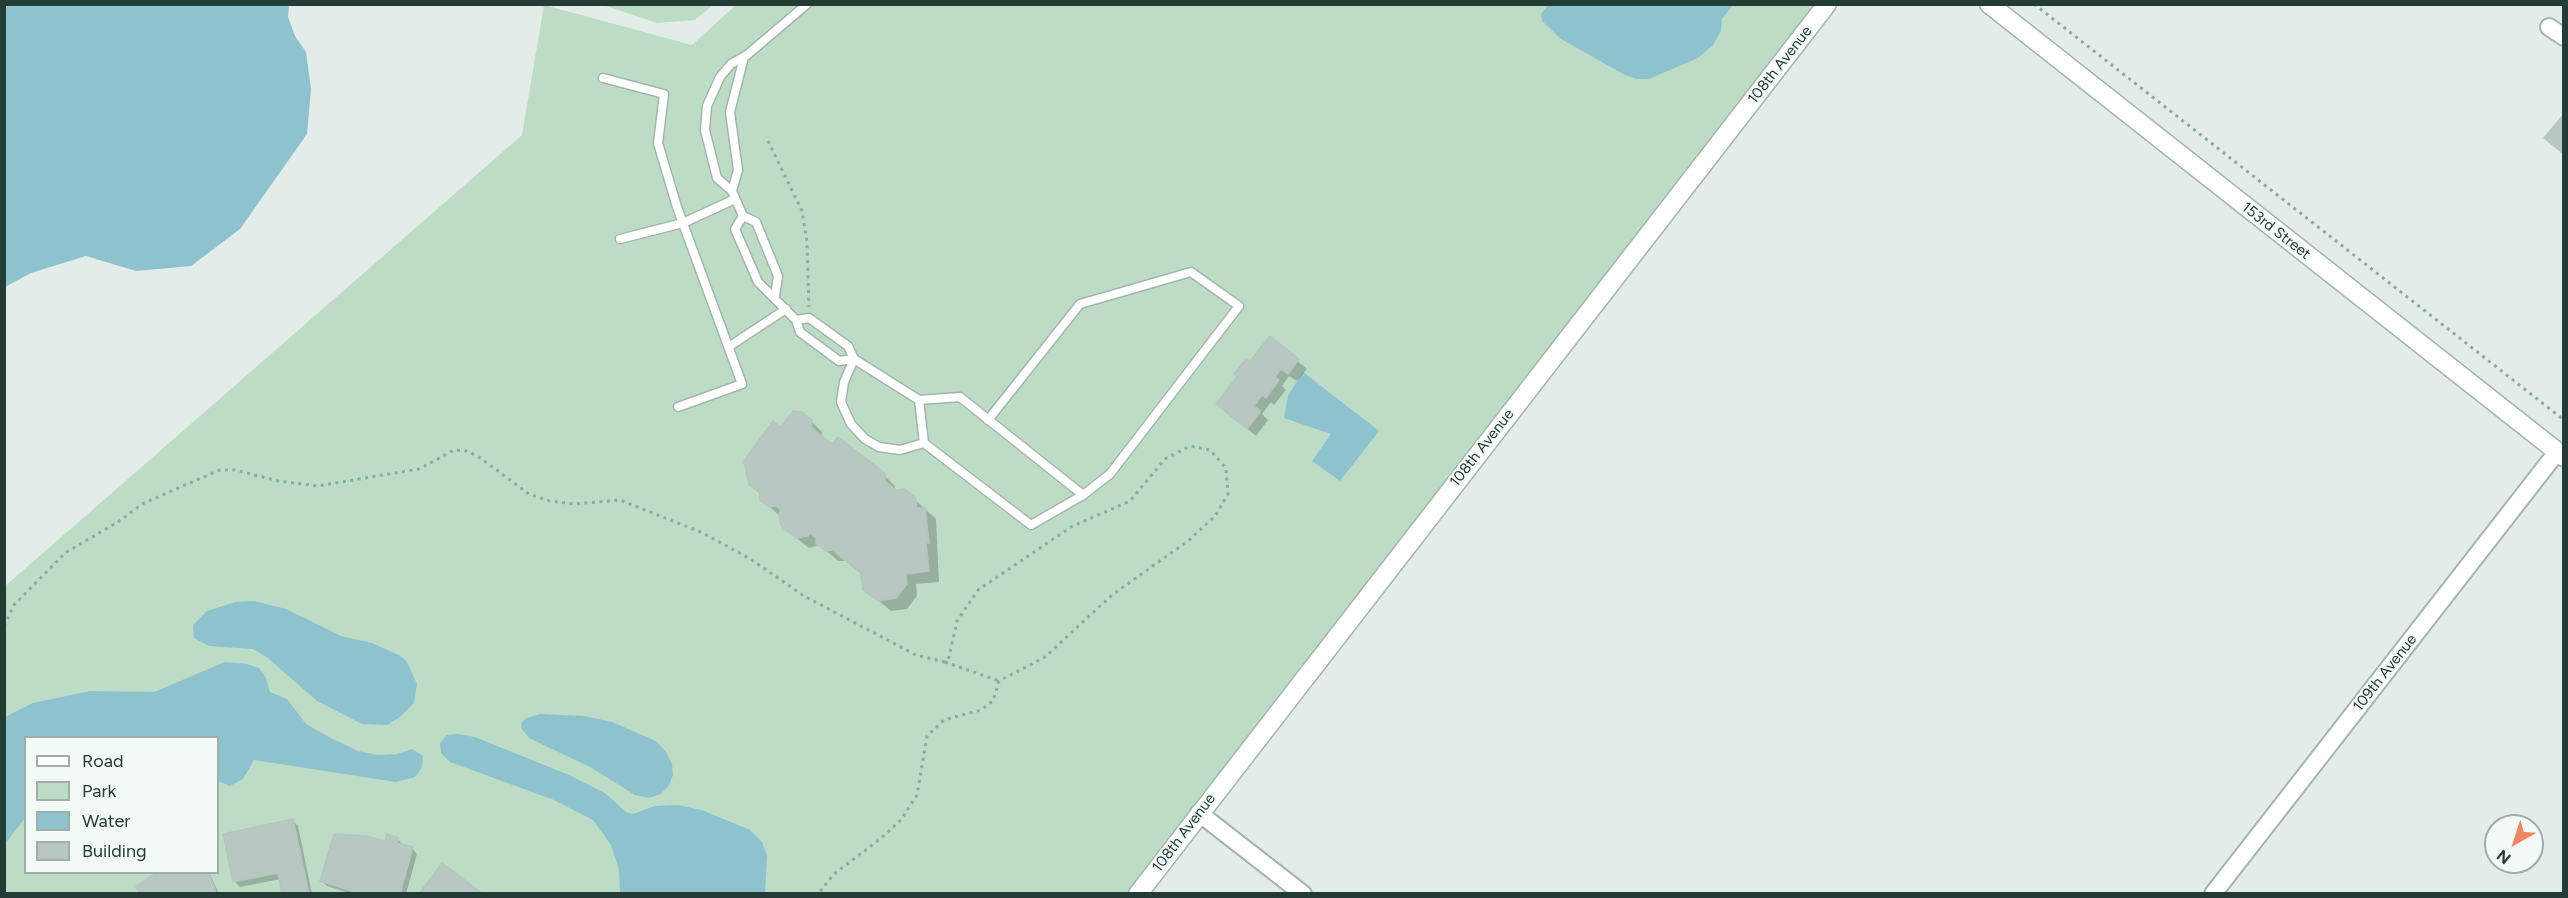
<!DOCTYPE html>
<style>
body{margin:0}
#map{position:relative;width:2568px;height:898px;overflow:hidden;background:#e3ece8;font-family:Figtree,sans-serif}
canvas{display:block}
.frame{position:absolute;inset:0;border:6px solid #233c36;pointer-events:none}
.legend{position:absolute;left:24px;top:736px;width:195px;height:138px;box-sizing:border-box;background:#f3f9f6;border:2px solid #a0ada9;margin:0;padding:8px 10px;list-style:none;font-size:18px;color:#233c36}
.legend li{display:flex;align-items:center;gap:12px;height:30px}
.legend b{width:30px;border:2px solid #a0ada9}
.north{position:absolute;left:2484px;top:814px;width:60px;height:60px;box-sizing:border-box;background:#f3f9f6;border:2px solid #a0ada9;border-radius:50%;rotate:219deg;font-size:16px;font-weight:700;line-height:24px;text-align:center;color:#233c36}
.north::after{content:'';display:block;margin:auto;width:21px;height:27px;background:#eb8762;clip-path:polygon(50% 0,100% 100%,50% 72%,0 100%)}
</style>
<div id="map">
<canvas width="2568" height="898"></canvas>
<div class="frame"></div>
<ul class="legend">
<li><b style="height:8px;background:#fff"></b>Road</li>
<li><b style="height:16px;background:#bddcc6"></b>Park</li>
<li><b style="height:16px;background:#8ec2ce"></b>Water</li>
<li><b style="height:16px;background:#b8c7c1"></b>Building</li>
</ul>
<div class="north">N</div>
</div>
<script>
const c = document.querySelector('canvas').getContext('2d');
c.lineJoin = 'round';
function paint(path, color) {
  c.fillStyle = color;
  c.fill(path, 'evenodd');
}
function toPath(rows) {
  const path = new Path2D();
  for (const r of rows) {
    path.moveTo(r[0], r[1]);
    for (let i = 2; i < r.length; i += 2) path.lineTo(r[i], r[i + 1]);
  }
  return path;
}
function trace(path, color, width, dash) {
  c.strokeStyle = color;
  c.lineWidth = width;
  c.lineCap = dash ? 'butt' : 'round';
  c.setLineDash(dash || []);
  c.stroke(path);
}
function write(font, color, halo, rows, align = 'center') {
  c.font = font + ' Figtree,sans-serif';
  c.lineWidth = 4.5;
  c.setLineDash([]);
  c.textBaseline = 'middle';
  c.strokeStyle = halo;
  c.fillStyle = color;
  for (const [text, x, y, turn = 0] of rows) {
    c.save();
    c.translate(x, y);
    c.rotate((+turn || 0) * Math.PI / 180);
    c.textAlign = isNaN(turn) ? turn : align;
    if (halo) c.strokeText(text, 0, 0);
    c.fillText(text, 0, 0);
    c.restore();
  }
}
const green = toPath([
 [737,4,1814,5,1126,893,5,893,4,587,522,135,544,5,692,45],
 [26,738,218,738,218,872,26,872],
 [603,5,713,5,695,20,657,23]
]);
const water = toPath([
 [5,4,289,5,288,17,295,36,306,52,311,89,307,134,240,229,191,266,136,271,86,256,31,273,5,287],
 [1549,4,1733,4,1733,5,1722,19,1721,31,1713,45,1698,58,1649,79,1637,79,1625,75,1561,39,1542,21,1541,14],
 [1303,372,1379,431,1340,481,1312,461,1331,434,1284,418,1288,396],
 [254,601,286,609,341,636,372,643,401,656,407,662,417,684,414,703,400,717,387,725,362,724,317,701,268,658,253,649,209,646,194,638,193,625,207,611,235,602],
 [225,662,247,664,259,668,266,678,270,692,287,699,306,724,331,738,358,751,378,755,397,754,412,749,423,756,422,767,415,777,396,782,254,760,243,779,230,786,218,781,218,738,26,738,25,818,5,844,5,717,33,703,90,691,154,692],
 [540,714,584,716,612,722,656,741,666,752,672,764,673,775,669,785,661,794,649,798,635,795,592,768,529,738,521,728,522,722,526,718],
 [458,734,475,737,569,775,605,793,626,812,633,814,655,806,678,805,702,810,750,830,762,842,767,856,765,893,620,893,619,870,611,845,593,820,554,800,450,762,441,753,440,743,447,735]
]);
const shadow = toPath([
 [1270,338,1307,369,1297,381,1289,376,1282,386,1286,390,1274,405,1271,402,1262,414,1268,420,1256,436,1218,404],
 [811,421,822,432,822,437,884,475,895,486,895,492,914,499,936,519,939,582,916,584,917,596,907,609,891,611,864,589,863,575,845,561,838,561,820,545,809,548,794,536,781,517,761,499,761,495,750,484,781,429],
 [293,821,298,826,312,894,284,894,281,879,240,887,235,882],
 [398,839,403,846,412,848,417,854,406,894,352,894,327,886,321,881,386,843],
 [160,872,209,872,219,894,141,894]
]);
const building = toPath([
 [2564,114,2564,154,2544,138,2564,114],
 [1270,336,1299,359,1288,374,1281,369,1275,377,1279,380,1266,398,1262,395,1254,406,1261,411,1247,429,1216,404,1237,377,1234,374,1246,359,1250,361,1270,336],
 [793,411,802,412,812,420,811,427,832,444,838,437,885,473,885,481,896,490,905,489,915,497,917,508,925,507,929,543,926,543,929,571,906,574,907,584,896,598,878,601,863,590,861,573,832,550,826,551,816,544,816,538,810,533,808,536,796,538,781,526,779,513,781,510,776,506,769,507,760,500,760,493,749,485,744,461,773,421,781,427,793,411],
 [293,819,309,894,282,894,278,873,233,882,223,834,293,819],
 [334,834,367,836,385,841,387,834,399,838,397,843,413,847,400,894,361,894,320,881,334,834],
 [442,863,483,894,419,894,442,863],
 [159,872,208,872,217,894,139,894,136,886,159,872]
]);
const path = toPath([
 [2034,4,2564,420],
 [768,141,802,211,807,242,809,307],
 [4,626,14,605,65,553,118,522,142,504,208,475,220,470,235,470,278,481,318,486,419,469,454,450,467,451,479,457,529,494,550,501,574,504,620,500,703,533,752,560,804,596,916,655,945,662,949,657,957,621,978,590,1071,527,1130,501,1165,459,1190,446,1210,450,1226,468,1228,494,1215,516,1188,541,1112,595,1045,657,999,681,993,701,981,710,944,720,927,736,917,795,901,820,880,839,834,874,818,894],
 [945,662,999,681]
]);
const service = toPath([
 [603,78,664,94,658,143,677,207,742,384,678,407],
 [732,191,738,170,730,112,744,57],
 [743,216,735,229,758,282,796,320,800,332,839,361,854,359],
 [620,239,683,223,735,199],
 [775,296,778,276,756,222,743,216,732,191,717,178,705,130,707,106,720,77,731,64,747,55,807,4],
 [796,320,809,318,848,346,854,359,919,400,960,397,1083,495,1110,474,1239,306,1191,272,1080,304,988,420],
 [730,346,786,309],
 [854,359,844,382,841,402,851,424,865,439,879,447,900,450,924,443],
 [919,400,924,443,1031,525,1083,495]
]);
const minor = toPath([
 [2549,27,2564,37],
 [1199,813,1303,894],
 [2213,894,2557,452]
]);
const tertiary = toPath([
 [1989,4,2564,457],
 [1138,894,1827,4]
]);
const streetNames = [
 ["108th Avenue",1780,65,-52],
 ["153rd Street",2276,231,38],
 ["108th Avenue",1482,448,-52],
 ["109th Avenue",2385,673,-52],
 ["108th Avenue",1184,833,-53]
];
paint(green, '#bddcc6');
paint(water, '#8ec2ce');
paint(shadow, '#0003');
paint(building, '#b8c7c1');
trace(building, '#b5c5bf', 1.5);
trace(service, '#a6b4af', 11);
trace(minor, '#a6b4af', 20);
trace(tertiary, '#a6b4af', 21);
trace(path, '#85aea2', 3, [3, 4.5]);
trace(service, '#fff', 8);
trace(minor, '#fff', 16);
trace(tertiary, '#fff', 18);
write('15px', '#233c36', '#f3f9f6', streetNames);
</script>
